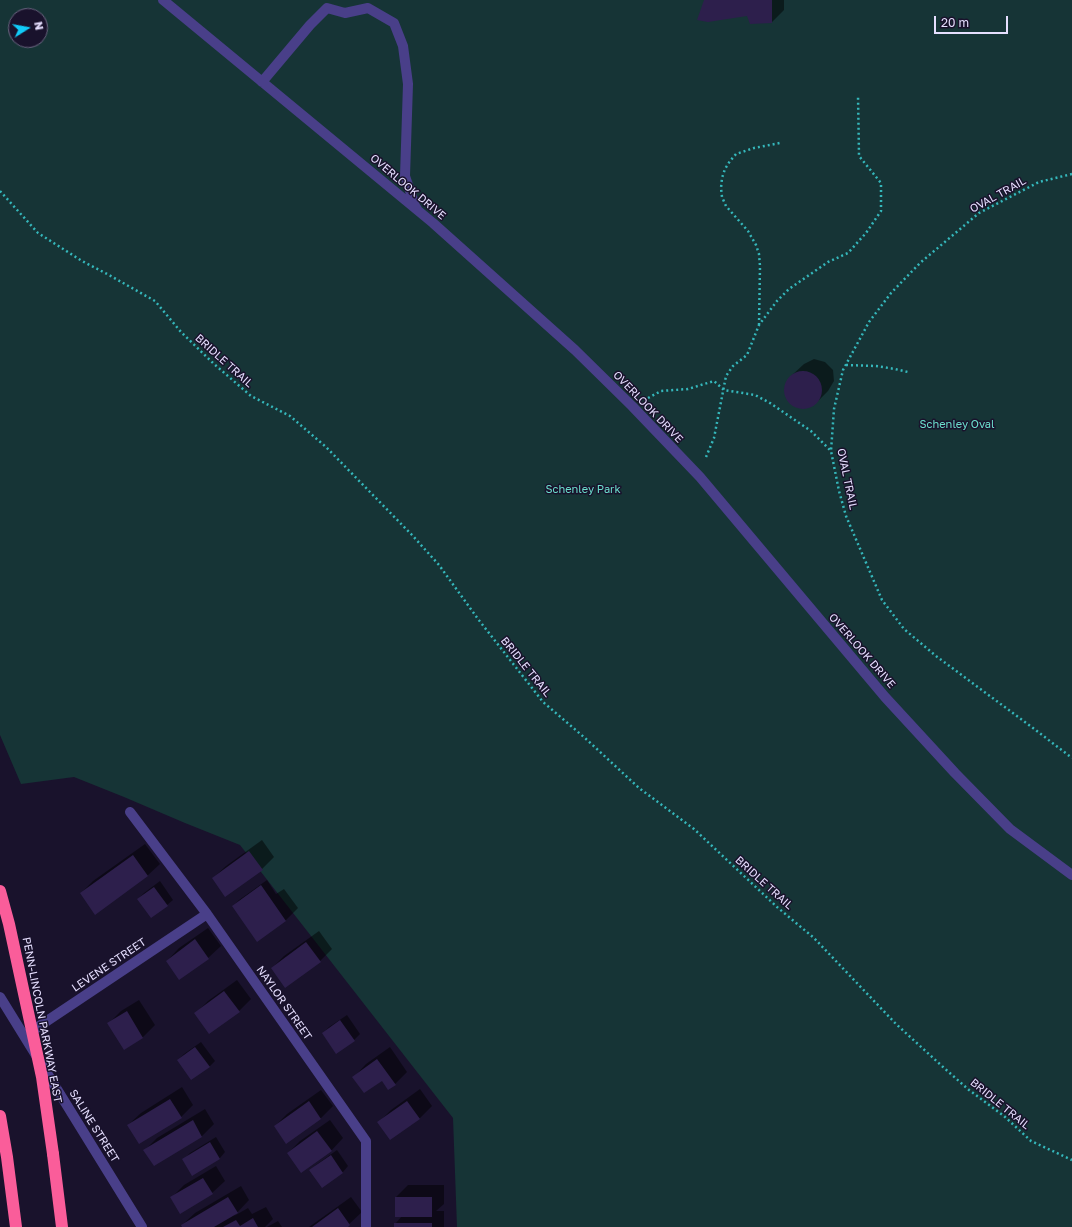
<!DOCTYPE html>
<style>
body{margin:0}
#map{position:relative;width:1072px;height:1227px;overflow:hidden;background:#19122c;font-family:"Golos Text",sans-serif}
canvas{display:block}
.north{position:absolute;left:8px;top:8px;width:40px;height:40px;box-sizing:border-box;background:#19122c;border:1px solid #6b6480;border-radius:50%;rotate:79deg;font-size:11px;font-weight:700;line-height:16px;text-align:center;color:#e5defe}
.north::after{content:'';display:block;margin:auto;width:14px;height:18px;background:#11cbf8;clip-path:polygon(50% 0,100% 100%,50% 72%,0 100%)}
.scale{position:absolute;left:934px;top:16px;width:74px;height:18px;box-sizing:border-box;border:2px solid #e5defe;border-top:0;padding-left:5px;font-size:12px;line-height:14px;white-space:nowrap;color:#e5defe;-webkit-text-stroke:3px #19122c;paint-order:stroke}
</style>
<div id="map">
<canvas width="1072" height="1227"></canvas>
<div class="north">N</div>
<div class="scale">20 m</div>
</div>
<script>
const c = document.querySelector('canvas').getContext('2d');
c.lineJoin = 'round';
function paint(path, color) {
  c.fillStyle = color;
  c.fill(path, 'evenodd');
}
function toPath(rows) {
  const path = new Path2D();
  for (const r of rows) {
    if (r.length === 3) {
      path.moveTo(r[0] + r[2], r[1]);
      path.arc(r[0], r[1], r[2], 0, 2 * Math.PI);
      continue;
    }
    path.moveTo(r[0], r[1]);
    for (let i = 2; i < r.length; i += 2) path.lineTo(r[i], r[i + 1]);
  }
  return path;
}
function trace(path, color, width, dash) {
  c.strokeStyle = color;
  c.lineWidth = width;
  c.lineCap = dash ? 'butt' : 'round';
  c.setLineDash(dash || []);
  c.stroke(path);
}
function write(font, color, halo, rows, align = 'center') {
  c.font = font + ' "Golos Text",sans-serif';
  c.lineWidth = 3;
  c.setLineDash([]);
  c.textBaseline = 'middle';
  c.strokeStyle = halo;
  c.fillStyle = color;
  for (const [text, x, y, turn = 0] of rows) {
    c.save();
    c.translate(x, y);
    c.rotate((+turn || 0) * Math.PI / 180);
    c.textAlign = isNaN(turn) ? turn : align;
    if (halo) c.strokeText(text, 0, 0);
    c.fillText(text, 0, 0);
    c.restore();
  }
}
const green = toPath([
 [0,0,1072,0,1072,1227,457,1227,453,1118,240,845,185,823,124,797,74,777,21,784,0,735],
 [16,16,40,16,40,40,16,40]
]);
const shadow = toPath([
 [705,0,784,0,784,10,772,22],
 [814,359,825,362,833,370,834,381,828,391,815,404,805,408,794,406,787,397,786,386,791,376,804,364],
 [262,840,274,857,262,869,213,878,226,866],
 [145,844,160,864,147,876,81,893,93,881],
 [267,880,276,894,284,889,298,908,285,921,233,906,239,900],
 [160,881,173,900,167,905,138,899,144,893],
 [208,928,221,946,208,958,180,978,167,961,179,948],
 [319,931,332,949,320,961,272,968,284,956],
 [237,980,251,999,239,1011,196,1013,208,1001],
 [139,1000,155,1025,143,1037,125,1049,109,1023,121,1011],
 [347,1015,360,1034,354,1040,323,1033,329,1027],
 [201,1042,215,1061,209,1067,178,1060,184,1054],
 [390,1047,407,1072,395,1084,382,1080,354,1077,366,1064],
 [182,1087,193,1105,181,1117,128,1125,141,1113],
 [420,1089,432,1106,420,1118,390,1139,379,1122,391,1110],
 [321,1090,333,1106,321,1118,286,1142,275,1126,287,1114],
 [205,1109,214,1124,202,1136,154,1165,145,1150,157,1138],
 [330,1120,343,1138,331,1151,288,1153,300,1141],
 [216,1137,225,1152,220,1158,193,1174,184,1159,190,1153],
 [337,1150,348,1166,343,1172,322,1186,311,1171,316,1165],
 [216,1166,225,1181,212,1193,180,1212,171,1198,184,1185],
 [408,1185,444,1185,444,1204,436,1211,444,1211,444,1227,395,1227,395,1224,402,1216,396,1197],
 [241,1186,249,1200,234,1216,248,1208,252,1214,266,1207,273,1219,265,1227,183,1227,182,1225,195,1213],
 [351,1197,362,1212,346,1227,309,1227],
 [278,1221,282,1227,267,1227]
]);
const building = toPath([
 [704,0,772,0,772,23,750,24,747,16,708,22,697,20],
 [803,390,19],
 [249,851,263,870,225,897,212,878],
 [133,855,148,876,95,915,80,893],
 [261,885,286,921,257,942,232,906],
 [154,887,168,906,151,918,137,899],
 [195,939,209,959,179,980,166,961],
 [306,942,321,962,285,988,271,968],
 [224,991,240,1012,209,1034,194,1013],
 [127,1011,143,1038,124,1050,107,1023],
 [340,1020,355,1041,336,1054,322,1033],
 [195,1047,210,1067,191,1080,177,1060],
 [377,1059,396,1085,388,1090,382,1081,364,1093,352,1077],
 [170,1099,182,1118,139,1144,127,1125],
 [309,1101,321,1119,286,1144,274,1126],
 [407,1101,420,1119,390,1140,377,1122],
 [193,1120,202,1137,154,1166,143,1150],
 [317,1131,332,1151,301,1173,287,1153],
 [210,1142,220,1159,192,1176,182,1159],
 [331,1155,343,1173,322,1188,309,1170],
 [203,1178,213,1194,180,1214,170,1197],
 [228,1197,238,1213,214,1227,182,1227,181,1225],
 [395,1197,432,1197,432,1217,395,1217],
 [338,1208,350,1225,348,1227,312,1227],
 [253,1218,258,1227,223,1227,236,1220,240,1226],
 [394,1223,432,1223,432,1227,394,1227]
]);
const path = toPath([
 [1072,174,1039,182,979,213,920,263,891,293,869,322,843,370,834,409,831,451,839,491,846,516,882,600,904,629,936,656,1033,728,1072,758],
 [0,191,38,233,82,261,109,275,155,301,181,332,214,364,251,396,290,416,326,447,412,535,439,565,478,619,543,702,585,738,639,788,694,829,777,907,814,938,896,1024,943,1067,969,1090,1004,1116,1031,1141,1072,1160],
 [759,325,760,266,759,254,756,245,748,231,726,206,722,197,721,188,722,178,725,169,730,161,736,154,754,148,780,143],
 [846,365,876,366,895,369,908,372],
 [648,398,661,391,688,389,714,381,724,390,755,395,770,403,811,431,831,451],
 [706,457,714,438,726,376,733,366,747,355,759,325,777,301,789,289,828,262,848,253,866,233,881,211,881,183,859,156,858,95]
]);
const minor = toPath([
 [163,0,433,223,575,350,632,406,700,477,885,697,955,773,1010,829,1072,875],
 [262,82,310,25,327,8,345,13,368,8,394,23,403,46,408,84,405,176,415,206,417,209],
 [130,812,207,914,366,1141,366,1227],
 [0,997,142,1227],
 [26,1035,207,914]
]);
const highway = toPath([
 [0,1116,7,1157,16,1227],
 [53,1154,62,1227]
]);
const highwayBridge = toPath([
 [0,891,9,924,42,1077,53,1154]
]);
const streetNames = [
 ["OVERLOOK DRIVE",408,187,40],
 ["OVAL TRAIL",998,195,-29],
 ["BRIDLE TRAIL",224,361,42],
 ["OVERLOOK DRIVE",648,407,46],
 ["OVAL TRAIL",847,479,78],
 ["OVERLOOK DRIVE",862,651,49],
 ["BRIDLE TRAIL",526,667,51],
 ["BRIDLE TRAIL",764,883,42],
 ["LEVENE STREET",109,965,-34],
 ["NAYLOR STREET",284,1003,55],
 ["PENN-LINCOLN PARKWAY EAST",42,1020,79],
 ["BRIDLE TRAIL",1000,1104,39],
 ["SALINE STREET",94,1126,58]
];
const parkNames = [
 ["Schenley Oval",957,425],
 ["Schenley Park",583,490]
];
paint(green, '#163436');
paint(shadow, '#0007');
paint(building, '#2d1f4c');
trace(path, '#35b7bb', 2.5, [2, 3]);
trace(minor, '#493f89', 10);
trace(highway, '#fa5d9a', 12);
trace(highwayBridge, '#fa5d9a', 12);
write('11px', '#e5defe', '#19122c', streetNames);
write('11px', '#6bdecc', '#19122c', parkNames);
</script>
